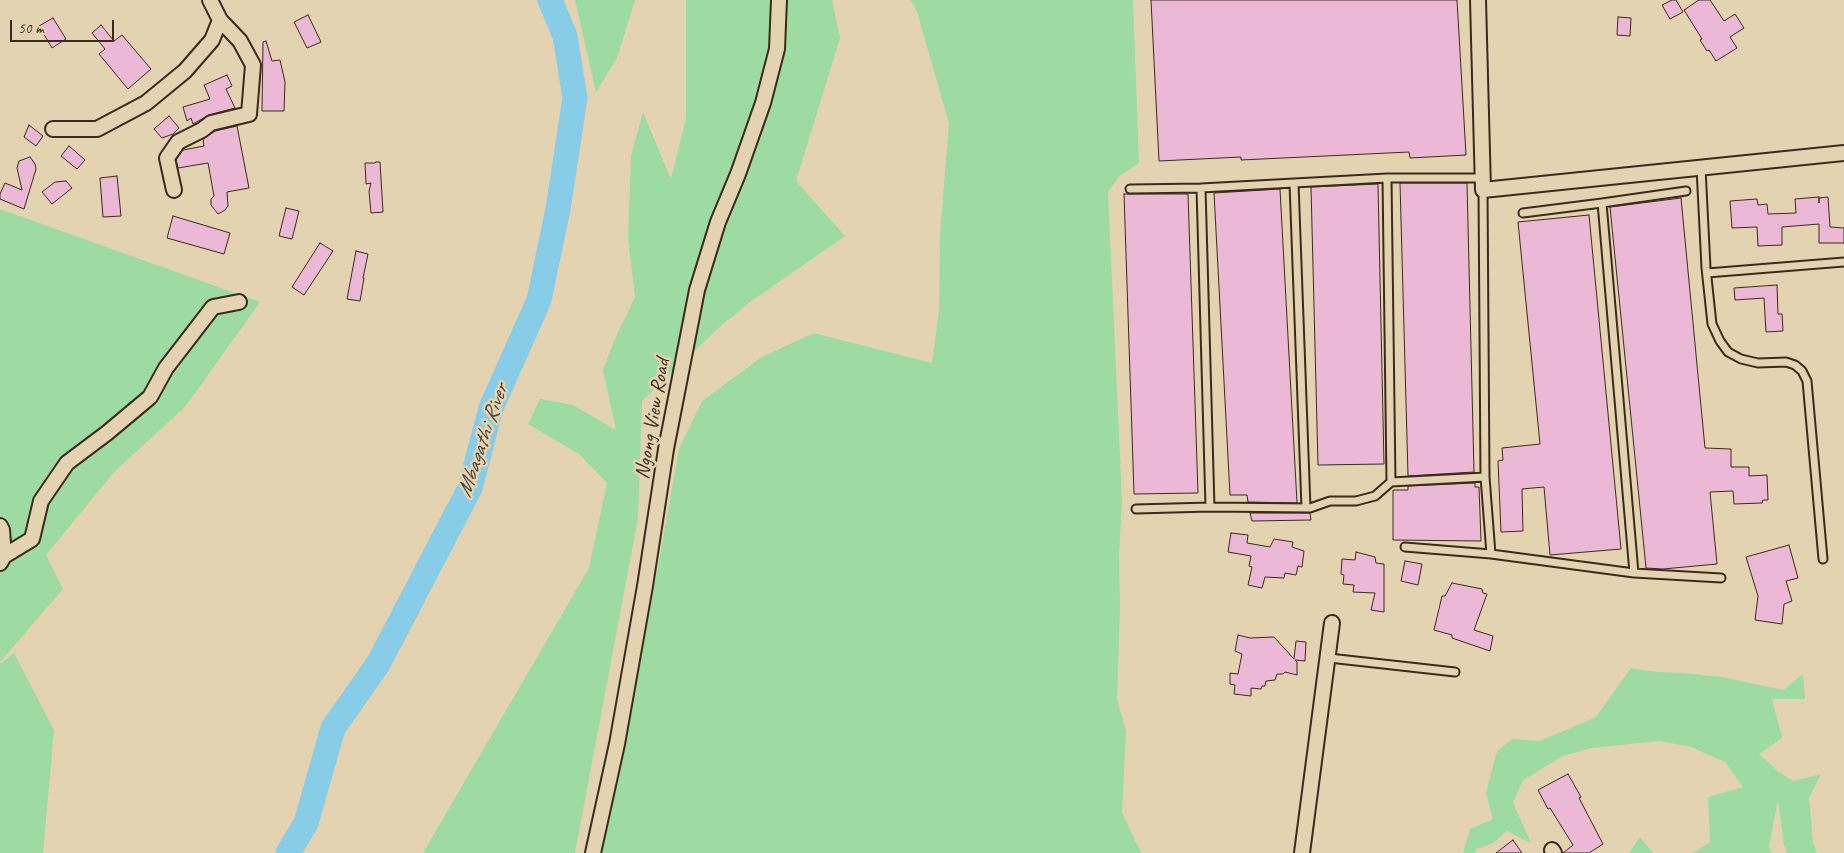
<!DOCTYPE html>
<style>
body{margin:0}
#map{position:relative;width:1844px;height:853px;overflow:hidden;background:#e4d3b0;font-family:Caveat,sans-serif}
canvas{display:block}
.scale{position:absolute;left:10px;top:20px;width:104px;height:22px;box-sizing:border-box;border:2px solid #3b2a1e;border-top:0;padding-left:6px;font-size:15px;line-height:18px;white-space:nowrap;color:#3b2a1e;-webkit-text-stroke:4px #e4d3b0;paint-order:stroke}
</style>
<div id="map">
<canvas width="1844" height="853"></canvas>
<div class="scale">50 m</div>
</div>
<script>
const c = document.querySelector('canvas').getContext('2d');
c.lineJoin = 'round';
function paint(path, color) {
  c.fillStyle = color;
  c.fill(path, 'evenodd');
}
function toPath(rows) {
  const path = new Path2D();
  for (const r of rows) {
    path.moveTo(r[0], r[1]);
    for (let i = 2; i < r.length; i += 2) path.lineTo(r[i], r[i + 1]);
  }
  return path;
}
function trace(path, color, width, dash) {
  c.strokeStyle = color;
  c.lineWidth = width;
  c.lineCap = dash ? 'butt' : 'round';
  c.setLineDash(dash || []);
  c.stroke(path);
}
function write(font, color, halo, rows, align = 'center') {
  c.font = font + ' Caveat,sans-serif';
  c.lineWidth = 5;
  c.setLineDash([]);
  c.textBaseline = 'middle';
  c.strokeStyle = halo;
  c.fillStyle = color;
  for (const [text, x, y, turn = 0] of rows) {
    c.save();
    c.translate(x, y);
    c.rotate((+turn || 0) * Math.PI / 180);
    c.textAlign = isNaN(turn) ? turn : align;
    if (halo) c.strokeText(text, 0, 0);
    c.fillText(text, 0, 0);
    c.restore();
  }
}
const green = toPath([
 [575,0,635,0,617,58,596,92],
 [686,0,832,0,840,38,796,181,845,236,750,302,724,323,642,401,638,518,575,853,423,853,589,568,607,483,579,454,528,424,540,399,573,405,616,430,603,370,614,341,635,297,628,238,631,156,643,112,671,179,686,118],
 [911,0,1133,0,1139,163,1119,176,1108,192,1122,501,1119,557,1120,608,1117,700,1126,731,1122,812,1141,853,600,853,654,588,679,449,702,401,762,357,814,333,932,363,939,311,940,235,949,123,917,12],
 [0,209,260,302,185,407,115,471,46,555,63,589,0,662],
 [14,653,54,730,43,853,0,853,0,664],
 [1631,668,1656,672,1684,673,1722,677,1783,690,1803,674,1805,699,1772,699,1782,738,1759,754,1779,772,1793,781,1821,774,1809,798,1813,843,1817,853,1787,853,1784,845,1778,800,1769,846,1772,853,1693,853,1710,842,1708,797,1743,787,1725,762,1691,747,1660,741,1591,748,1563,756,1523,780,1513,803,1531,843,1507,831,1493,843,1476,849,1475,853,1463,853,1470,829,1493,819,1486,793,1497,751,1512,739,1540,741,1596,717],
 [1640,837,1653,853,1629,853]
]);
const river = toPath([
 [288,853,306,823,333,728,378,664,470,488,491,408,539,300,558,209,575,98,565,36,550,0]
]);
const building = toPath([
 [1151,0,1457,0,1466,155,1410,158,1409,152,1241,160,1241,157,1159,161,1151,0],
 [1672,0,1676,0,1683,12,1670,19,1662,5,1672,0],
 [1699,0,1710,0,1724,21,1735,14,1744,28,1730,37,1737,48,1716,61,1709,50,1707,51,1700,40,1702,39,1684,10,1699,0],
 [308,15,321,42,307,48,294,22,308,15],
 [1618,17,1631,18,1630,36,1617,35,1618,17],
 [53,18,66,39,52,48,39,26,53,18],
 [101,25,114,41,122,35,151,69,128,89,99,54,105,49,92,33,101,25],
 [266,41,272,61,280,60,285,82,284,111,262,111,263,42,266,41],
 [227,75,232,86,226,89,235,108,209,115,193,124,191,118,187,121,183,107,210,99,204,85,227,75],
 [169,116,179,128,173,134,162,138,154,129,169,116],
 [29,125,43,136,36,146,24,137,29,125],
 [237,126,249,188,227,192,228,206,225,210,218,214,211,205,211,199,214,196,208,163,178,168,176,160,183,150,204,146,203,139,215,131,237,126],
 [69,146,85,160,77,169,61,156,69,146],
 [30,157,35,164,36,169,24,209,0,199,0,194,5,183,22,190,17,168,19,161,30,157],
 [376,162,380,162,383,212,371,213,369,191,371,183,366,184,365,163,375,163,376,162],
 [117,176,121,216,103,217,100,178,117,176],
 [66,181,72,188,52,204,42,192,55,182,66,181],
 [1400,183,1467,183,1474,472,1408,476,1400,183],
 [1378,184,1384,464,1318,465,1311,187,1378,184],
 [1280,189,1297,503,1248,502,1247,495,1230,495,1214,193,1280,189],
 [1124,194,1188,194,1198,493,1134,494,1124,194],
 [1819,197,1819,203,1819,198,1828,197,1830,227,1844,228,1844,243,1819,243,1819,224,1782,227,1782,245,1758,246,1757,227,1732,228,1730,201,1757,199,1758,205,1767,204,1768,214,1796,213,1795,199,1819,197],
 [1681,198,1705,448,1731,449,1731,467,1749,467,1749,476,1767,475,1768,500,1763,500,1762,503,1734,504,1733,491,1710,492,1717,564,1663,569,1646,568,1610,207,1681,198],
 [286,208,299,211,292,239,279,236,286,208],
 [1589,215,1621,549,1550,555,1544,487,1522,489,1523,531,1501,532,1498,461,1503,460,1502,448,1540,444,1518,222,1589,215],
 [173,216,230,233,224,254,167,238,173,216],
 [320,243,333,251,304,295,292,287,320,243],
 [356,251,368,254,363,278,364,278,360,301,347,299,356,251],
 [1777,285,1778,314,1782,314,1783,331,1766,332,1764,298,1735,300,1734,288,1777,285],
 [1475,483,1475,487,1479,487,1481,541,1393,540,1393,490,1408,490,1408,486,1475,483],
 [1250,513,1310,513,1311,520,1252,521,1250,513],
 [1231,533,1248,535,1247,543,1270,547,1274,539,1293,542,1292,547,1304,551,1302,567,1298,566,1296,575,1285,573,1284,578,1265,577,1262,588,1248,585,1252,567,1249,566,1251,556,1228,552,1231,533],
 [1789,545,1798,578,1786,581,1792,601,1784,604,1782,624,1755,620,1758,596,1746,557,1789,545],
 [1356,552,1375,557,1376,563,1384,564,1384,612,1371,610,1375,593,1353,592,1354,585,1343,584,1344,575,1341,574,1342,559,1355,560,1356,552],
 [1405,561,1422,564,1418,585,1401,581,1405,561],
 [1452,583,1482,589,1483,593,1487,594,1474,630,1493,636,1490,651,1452,638,1452,635,1434,630,1442,596,1445,596,1452,583],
 [1238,635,1250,638,1274,637,1294,659,1296,641,1306,642,1305,661,1295,660,1297,662,1297,675,1285,672,1283,674,1277,674,1275,680,1266,681,1265,686,1262,686,1261,689,1251,688,1251,696,1234,694,1235,685,1230,684,1230,673,1238,674,1242,654,1235,651,1238,635],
 [1568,774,1581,797,1579,798,1603,844,1589,853,1563,853,1573,845,1550,808,1548,809,1538,790,1568,774],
 [1513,840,1522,853,1496,853,1513,840]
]);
const lane = toPath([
 [1701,168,1706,268,1712,324,1720,341,1728,352,1741,359,1758,363,1786,362,1795,365,1802,371,1807,381,1823,559],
 [1387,178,1391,482],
 [1294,183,1306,508],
 [1201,188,1210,507],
 [1130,189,1201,188,1387,178,1483,178],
 [1602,203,1686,191],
 [1523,213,1602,203,1634,573],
 [1707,273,1844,262],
 [1136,509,1210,507,1310,508,1330,501,1356,501,1375,496,1391,482,1485,477],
 [1405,547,1491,554,1485,477,1483,190],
 [1491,554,1634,573,1721,578],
 [1329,658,1455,672]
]);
const street = toPath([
 [1478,0,1483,190,1844,153],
 [53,129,97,129,146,103,185,71,212,40,220,20,210,0],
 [174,190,167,158,178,142,202,130,211,123,249,114,253,65,240,41,220,20],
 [0,526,2,530,4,556],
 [0,563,4,556,32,539,41,501,67,463,107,433,150,397,166,368,213,307,239,302],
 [1552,850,1554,853],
 [593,853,617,744,645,586,666,449,697,290,718,222,738,174,763,103,777,49,779,0],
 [1302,853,1332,623]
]);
const streetNames = [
 ["Ngong View Road",653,419,-80]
];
const waterNames = [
 ["Mbagathi River",483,441,-71]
];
paint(green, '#9ddba2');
trace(river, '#87cde8', 25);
paint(building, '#ebb8d6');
trace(building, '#3b2a1e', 1);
trace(lane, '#3b2a1e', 11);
trace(street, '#3b2a1e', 18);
trace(lane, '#e4d3b0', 7);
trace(street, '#e4d3b0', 14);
write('21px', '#3b2a1e', '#e4d3b0', streetNames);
write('italic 22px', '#46423c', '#e4d3b0', waterNames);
</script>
